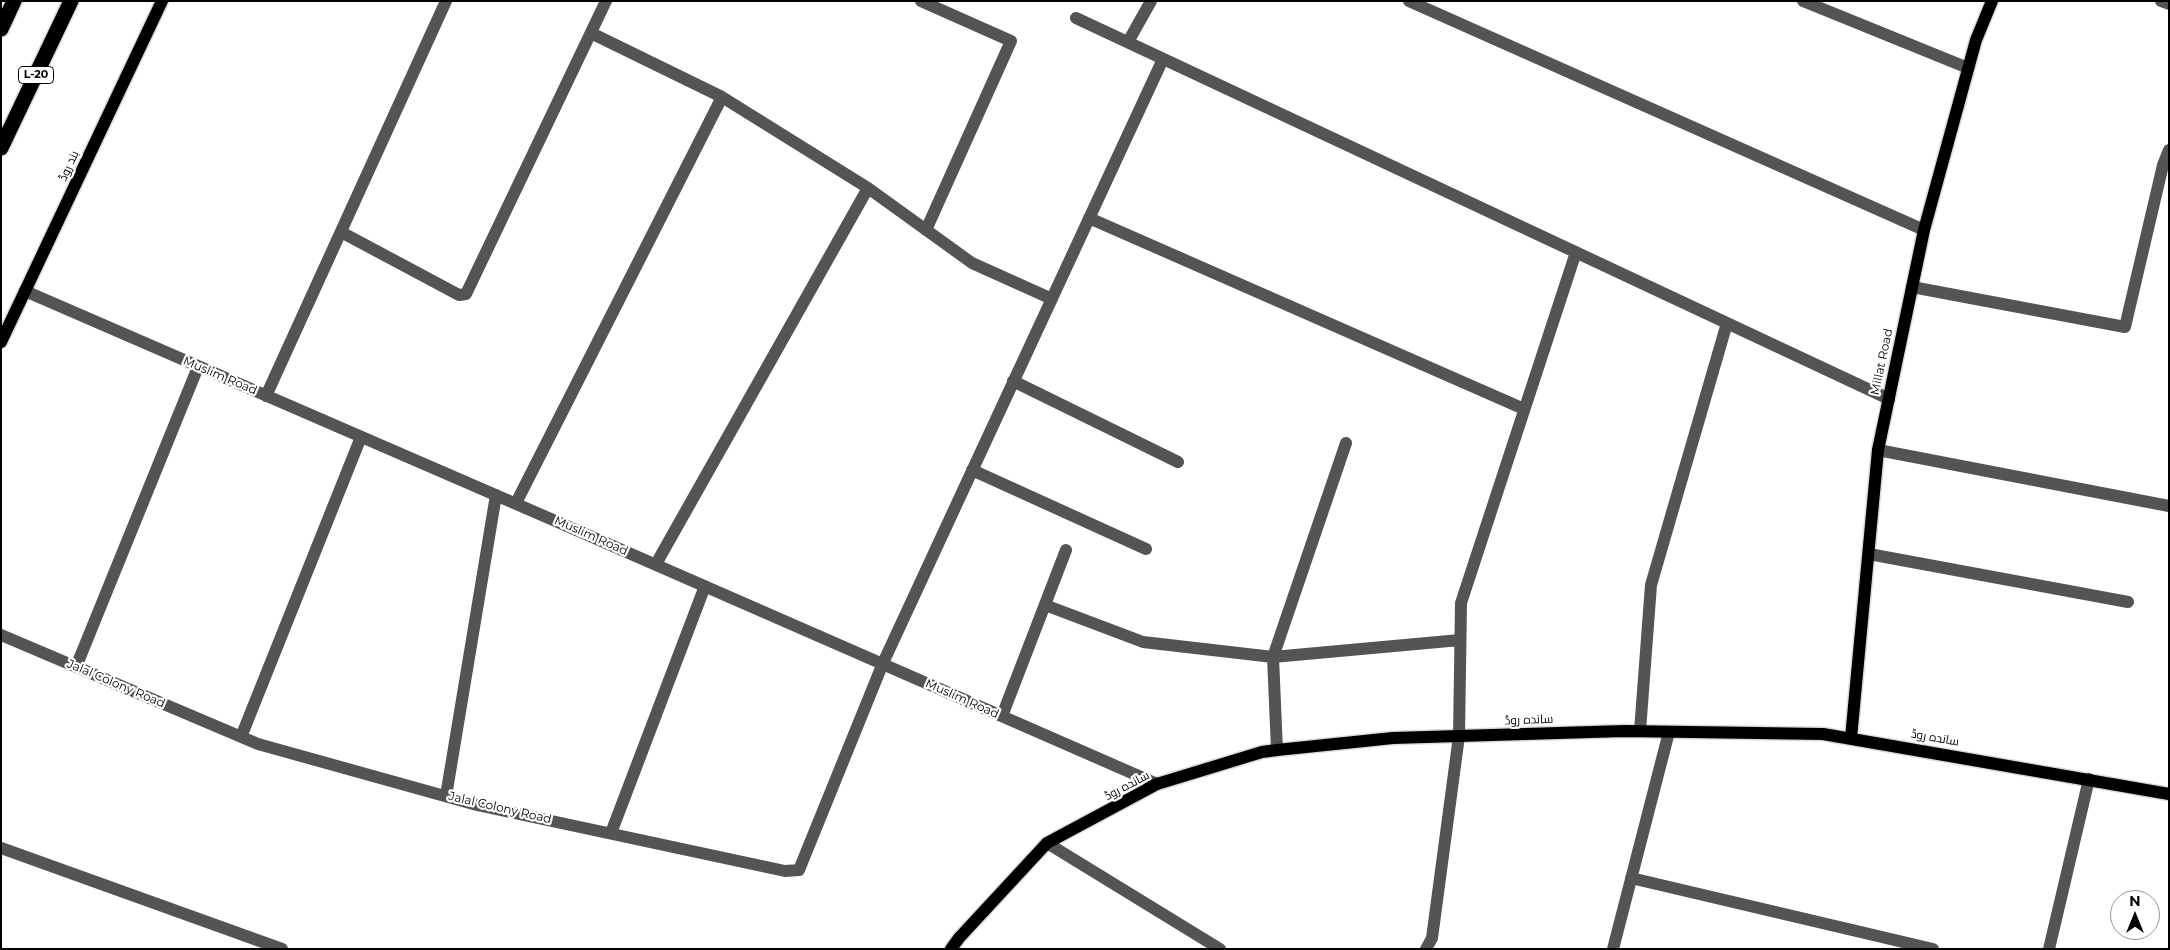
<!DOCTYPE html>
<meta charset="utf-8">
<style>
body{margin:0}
#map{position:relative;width:2170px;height:950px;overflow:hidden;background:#fff;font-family:Montserrat,sans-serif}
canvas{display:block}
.frame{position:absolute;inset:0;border:2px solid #000;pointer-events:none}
.north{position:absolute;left:2110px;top:890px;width:50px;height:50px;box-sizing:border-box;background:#fff;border:1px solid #999;border-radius:50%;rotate:0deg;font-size:14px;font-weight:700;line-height:20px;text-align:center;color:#000}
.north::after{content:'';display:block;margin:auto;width:18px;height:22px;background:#000;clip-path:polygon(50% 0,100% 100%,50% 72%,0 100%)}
</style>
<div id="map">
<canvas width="2170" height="950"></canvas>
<div class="frame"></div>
<div class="north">N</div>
</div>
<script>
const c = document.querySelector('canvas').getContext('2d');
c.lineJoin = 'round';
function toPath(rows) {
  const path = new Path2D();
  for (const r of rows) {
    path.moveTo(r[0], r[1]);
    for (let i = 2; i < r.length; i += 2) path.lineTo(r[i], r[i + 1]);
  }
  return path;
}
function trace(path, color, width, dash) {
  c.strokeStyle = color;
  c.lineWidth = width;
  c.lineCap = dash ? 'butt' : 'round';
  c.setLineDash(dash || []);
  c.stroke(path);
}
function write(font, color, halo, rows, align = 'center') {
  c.font = font + ' Montserrat,Cairo,sans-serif';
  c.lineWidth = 4.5;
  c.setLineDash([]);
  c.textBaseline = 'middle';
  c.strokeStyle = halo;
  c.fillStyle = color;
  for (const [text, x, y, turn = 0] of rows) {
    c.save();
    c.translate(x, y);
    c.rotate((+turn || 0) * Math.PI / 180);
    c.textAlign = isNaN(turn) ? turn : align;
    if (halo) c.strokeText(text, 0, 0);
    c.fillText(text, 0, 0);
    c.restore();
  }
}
const minor = toPath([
 [921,1,1011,41,926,230],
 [1409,1,1924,230],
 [1803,1,1968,68],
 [2161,1,2169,4],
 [1076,18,1889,399],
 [591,33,722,97,868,188,972,263,1052,299],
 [1128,42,1151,1],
 [1089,218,1524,409],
 [341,232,459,295,466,294,606,1],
 [1912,287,2125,327,2163,165,2169,150],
 [25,291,567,526,1157,784],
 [1013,381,1178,462],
 [266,396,446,1],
 [1878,450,2169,506],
 [972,470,1146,549],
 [516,503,722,97],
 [1869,554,2128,602],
 [656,564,868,188],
 [1045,605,1143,642,1273,657,1460,640],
 [1,635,258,744,477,805,785,871,799,870,883,663,1163,59],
 [76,667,198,367],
 [1002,716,1066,550],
 [1640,731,1651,585,1727,323],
 [241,737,361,437],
 [1277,750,1273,657,1346,443],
 [446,796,496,495],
 [611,833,705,586],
 [1047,843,1220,949],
 [1,848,282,949],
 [1631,878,1933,949],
 [1426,949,1432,938,1459,736,1461,603,1576,252],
 [1613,949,1669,732],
 [2049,949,2089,779]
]);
const major = toPath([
 [1,342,162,1],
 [1851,738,1878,450,1924,230,1976,40,1992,1],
 [951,949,959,938,1047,843,1157,784,1262,752,1277,750,1393,738,1624,731,1823,734,2169,794]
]);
const highway = toPath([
 [1,29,14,1],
 [1,148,71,1]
]);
const shields = [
 [36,75,35]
];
const shieldNames = [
 ["L-20",36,75]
];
const streetNames = [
 ["بند روڈ",69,166,-65],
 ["Millat Road",1882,362,-78],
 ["Muslim Road",220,376,23],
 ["Muslim Road",591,536,24],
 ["Jalal Colony Road",116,684,23],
 ["Muslim Road",962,699,24],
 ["ساندہ روڈ",1529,720,-2],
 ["ساندہ روڈ",1935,738,10],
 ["ساندہ روڈ",1127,786,-28],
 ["Jalal Colony Road",500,808,13]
];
trace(major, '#dbdbdb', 15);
trace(highway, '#dbdbdb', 18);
trace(minor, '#545454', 12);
trace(major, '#000', 12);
trace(highway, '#000', 15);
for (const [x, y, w] of shields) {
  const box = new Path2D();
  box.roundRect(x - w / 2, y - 8.5, w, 17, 4);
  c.fillStyle = '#fff';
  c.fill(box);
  trace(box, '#000', 1);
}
write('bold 11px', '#000', null, shieldNames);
write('12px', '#000', '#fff', streetNames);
</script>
